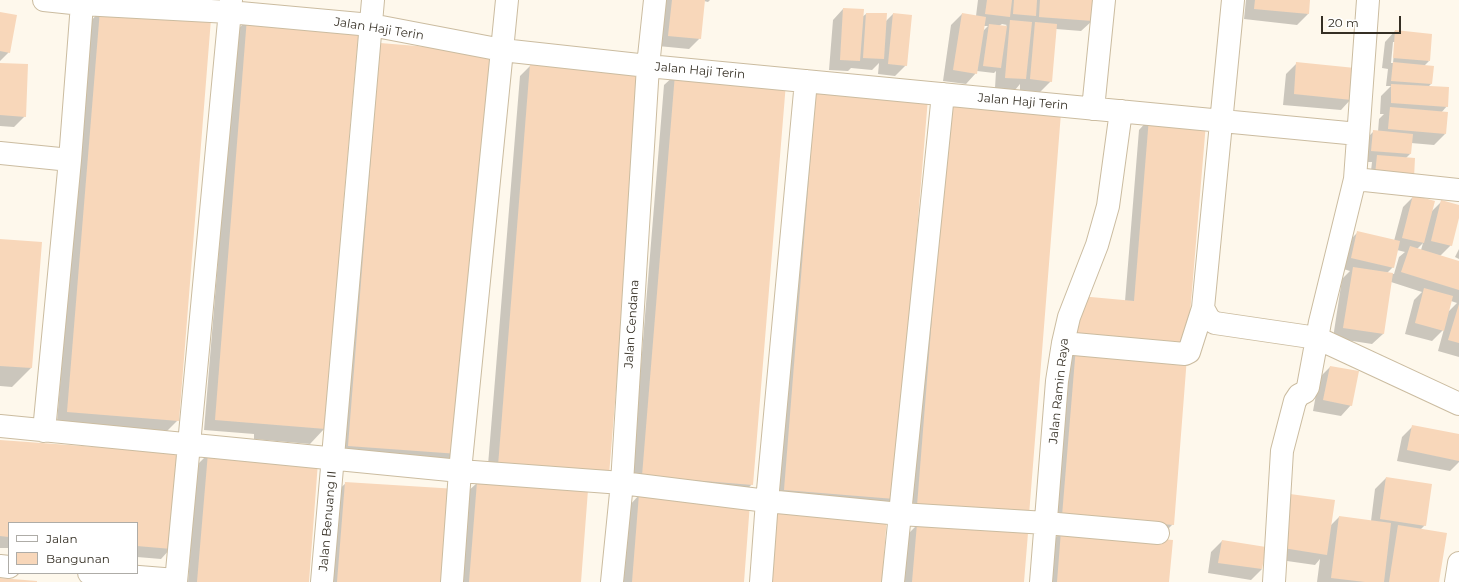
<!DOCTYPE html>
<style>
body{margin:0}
#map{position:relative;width:1459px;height:582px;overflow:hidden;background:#fef8ec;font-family:Montserrat,sans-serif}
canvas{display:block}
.legend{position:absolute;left:8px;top:522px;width:130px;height:52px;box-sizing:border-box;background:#fff;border:1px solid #aeaca7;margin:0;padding:5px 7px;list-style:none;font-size:12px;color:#352f24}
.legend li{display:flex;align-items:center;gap:8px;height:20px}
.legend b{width:20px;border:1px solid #aeaca7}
.scale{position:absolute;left:1321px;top:16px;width:80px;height:18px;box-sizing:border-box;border:2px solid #352f24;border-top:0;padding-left:5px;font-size:12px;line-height:14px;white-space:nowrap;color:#352f24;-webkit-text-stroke:3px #fff;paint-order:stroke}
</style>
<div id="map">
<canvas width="1459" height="582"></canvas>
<ul class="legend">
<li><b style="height:5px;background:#fff"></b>Jalan</li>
<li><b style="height:11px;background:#f8d7ba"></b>Bangunan</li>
</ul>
<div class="scale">20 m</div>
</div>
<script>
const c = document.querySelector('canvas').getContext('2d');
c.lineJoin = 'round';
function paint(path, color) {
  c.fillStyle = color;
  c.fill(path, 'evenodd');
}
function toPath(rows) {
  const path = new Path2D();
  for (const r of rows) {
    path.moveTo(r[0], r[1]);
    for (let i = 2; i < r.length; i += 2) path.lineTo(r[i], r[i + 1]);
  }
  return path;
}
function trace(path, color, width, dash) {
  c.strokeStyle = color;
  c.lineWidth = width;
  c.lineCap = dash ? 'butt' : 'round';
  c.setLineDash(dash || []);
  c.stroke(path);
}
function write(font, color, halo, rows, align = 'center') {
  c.font = font + ' Montserrat,sans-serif';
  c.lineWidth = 4;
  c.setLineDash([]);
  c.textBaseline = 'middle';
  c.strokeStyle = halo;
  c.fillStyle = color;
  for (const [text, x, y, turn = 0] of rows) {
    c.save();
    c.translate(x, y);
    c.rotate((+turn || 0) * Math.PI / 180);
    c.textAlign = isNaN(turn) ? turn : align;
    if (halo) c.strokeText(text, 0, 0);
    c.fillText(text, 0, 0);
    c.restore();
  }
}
const shadow = toPath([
 [665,0,710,0,708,2,704,1,700,38,689,49,658,46],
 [978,0,1094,0,1092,21,1081,31,1056,29,1051,81,1040,92,1020,90,1020,84,1015,90,995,88,996,71,994,73,977,71,976,73,966,84,943,81,951,25,962,14,976,16],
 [1002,24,1007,25,1004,27,999,26],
 [983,26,988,26,983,31],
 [1246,0,1309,0,1308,14,1297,25,1244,19],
 [843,9,862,17,866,14,885,22,893,14,906,65,895,76,878,74,879,63,872,70,851,68,848,71,829,70,833,20],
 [100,11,178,420,162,436,57,422,90,22],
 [0,13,9,52,0,61],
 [248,19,325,428,310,444,254,439,254,434,204,430,237,30],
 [1395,31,1429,61,1424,66,1431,84,1428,87,1447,106,1441,113,1447,113,1445,134,1434,145,1411,143,1410,154,1406,158,1370,180,1372,162,1361,162,1363,142,1374,131,1378,132,1379,119,1384,114,1380,114,1381,96,1391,86,1386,86,1388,69,1382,68,1385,42],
 [1393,42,1395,42,1393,63,1391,63],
 [380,44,458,454,442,469,338,456],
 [1297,63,1351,99,1341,110,1283,105,1286,74],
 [0,64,25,116,14,127,0,126],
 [531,65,587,490,580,582,459,582,466,493,477,483,487,477,520,76],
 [675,75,752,484,737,500,631,486,664,85],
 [817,90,894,499,877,516,880,582,774,501,806,100],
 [939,116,1012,529,907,516],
 [1149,119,1173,524,1157,540,1168,582,1047,582,1051,543,1061,532,1052,526,1070,308,1125,301,1139,130],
 [1414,196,1431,212,1442,201,1459,206,1459,214,1451,245,1440,256,1459,262,1459,357,1438,351,1444,329,1432,341,1405,334,1414,300,1422,292,1391,282,1383,334,1372,344,1333,338,1342,279,1350,271,1340,268,1347,243,1358,232,1394,241,1403,207],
 [1423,243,1421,250,1417,249],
 [1397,250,1405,252,1399,257,1394,274,1387,273,1393,267],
 [1451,301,1457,303,1448,312],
 [0,240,31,368,12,387,0,386],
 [1459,249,1459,259,1455,257],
 [1330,367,1351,405,1341,416,1313,411,1319,378],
 [1413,426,1459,435,1459,462,1450,471,1397,461,1402,437],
 [0,441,178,454,171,548,161,559,137,557,137,523,9,523,9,548,0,548],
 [208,454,308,582,188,582,197,465],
 [1386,478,1425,525,1420,530,1438,582,1317,582,1320,559,1315,565,1273,559,1280,505,1330,526,1339,517,1371,521,1375,489],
 [346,483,448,582,328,582,335,493],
 [639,495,743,582,622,582,629,506],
 [917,525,1023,582,903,582,906,536],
 [1222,541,1262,569,1251,580,1208,573,1211,552]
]);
const building = toPath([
 [672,0,705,0,701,39,668,36],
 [987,0,1012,0,1010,17,985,14],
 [1014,0,1037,0,1036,16,1013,14],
 [1040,0,1095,0,1093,21,1039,17],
 [1255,0,1310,0,1309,14,1254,9],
 [843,8,864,9,860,61,840,60],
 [100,10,211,19,179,421,67,412],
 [0,12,17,15,10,53,0,51],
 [866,13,887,13,884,59,863,58],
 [893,13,912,15,907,66,888,64],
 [962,13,986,17,977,74,953,70],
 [247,18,359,27,343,209,326,429,215,420],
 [1010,20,1032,22,1026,79,1005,78],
 [1035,22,1057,24,1052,82,1030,79],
 [989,24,1007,26,1001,68,983,66],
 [1395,30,1432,34,1430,61,1393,58],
 [380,43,491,52,459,454,348,446],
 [1296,62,1355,68,1352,100,1294,94],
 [1393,62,1434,66,1432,84,1391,81],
 [0,63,28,64,26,117,0,115],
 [530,64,642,73,609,475,498,466],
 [675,74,786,83,753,485,642,476],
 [1391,84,1449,87,1448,107,1391,103],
 [816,89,928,98,895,499,784,490],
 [949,104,1061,113,1029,515,917,506],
 [1390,107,1448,112,1446,134,1388,129],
 [1149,118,1206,123,1187,350,1076,344,1080,296,1134,301],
 [1373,130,1413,134,1411,154,1371,151],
 [1377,155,1415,158,1414,178,1375,175],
 [1413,195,1435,201,1424,243,1402,238],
 [1441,200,1459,205,1459,218,1452,246,1431,241],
 [1357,231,1400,241,1394,268,1351,258],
 [0,239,42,242,32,368,0,366],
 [1410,246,1459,261,1459,290,1401,272],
 [1353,267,1393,273,1384,334,1343,328],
 [1424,288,1453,296,1444,331,1415,323],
 [1459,304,1459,343,1448,340],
 [1076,347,1187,357,1174,525,1062,516],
 [1330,366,1359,371,1352,406,1323,400],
 [1412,425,1459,434,1459,461,1407,450],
 [0,440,180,453,172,549,137,546,137,523,9,523,9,537,0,536],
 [208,453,318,462,309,582,197,582],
 [1386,477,1432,484,1426,526,1380,519],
 [345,482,457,489,449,582,337,582],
 [477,482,588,490,581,582,469,582],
 [639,494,750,503,744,582,632,582],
 [1290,494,1335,500,1327,555,1283,548],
 [775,507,887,516,882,582,769,582],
 [1339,516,1391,523,1384,582,1365,582,1331,578],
 [917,524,1028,533,1024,582,912,582],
 [1398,525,1447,533,1439,582,1389,582],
 [1061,531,1173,540,1169,582,1057,582],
 [1222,540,1266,547,1262,569,1218,563],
 [0,578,37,581,37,582,0,582]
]);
const minor = toPath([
 [44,0,82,4,229,12,371,25,502,50,648,66,1358,134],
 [1093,109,1104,0],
 [0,153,70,160],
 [1355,179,1459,190],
 [1203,308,1209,319,1215,323,1317,338,1459,404],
 [1063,343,1185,354,1189,352,1203,308,1233,0],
 [0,426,460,471,622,483,767,501,900,514,1046,523,1158,533],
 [44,431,70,160,82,4],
 [0,566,9,567],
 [89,573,176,580],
 [176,582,231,0],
 [322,582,373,0],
 [452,582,460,471,507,0],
 [612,582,622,483,648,66,655,0],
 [761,582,767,501,806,81],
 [893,582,943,94],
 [1041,582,1057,381,1063,343,1069,317,1097,245,1108,206,1121,111],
 [1274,582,1282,451,1295,401,1299,395,1305,392,1308,387,1320,322,1355,179,1368,0],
 [1456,582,1459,563]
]);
const streetNames = [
 ["Jalan Haji Terin",379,29,9],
 ["Jalan Haji Terin",700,71,5],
 ["Jalan Haji Terin",1023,102,5],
 ["Jalan Cendana",632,324,-86],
 ["Jalan Ramin Raya",1059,391,-84],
 ["Jalan Benuang II",328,521,-85]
];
paint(shadow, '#0003');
paint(building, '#f8d7ba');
trace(minor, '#cbbca0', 24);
trace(minor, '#fff', 22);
write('12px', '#352f24', '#fff', streetNames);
</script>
